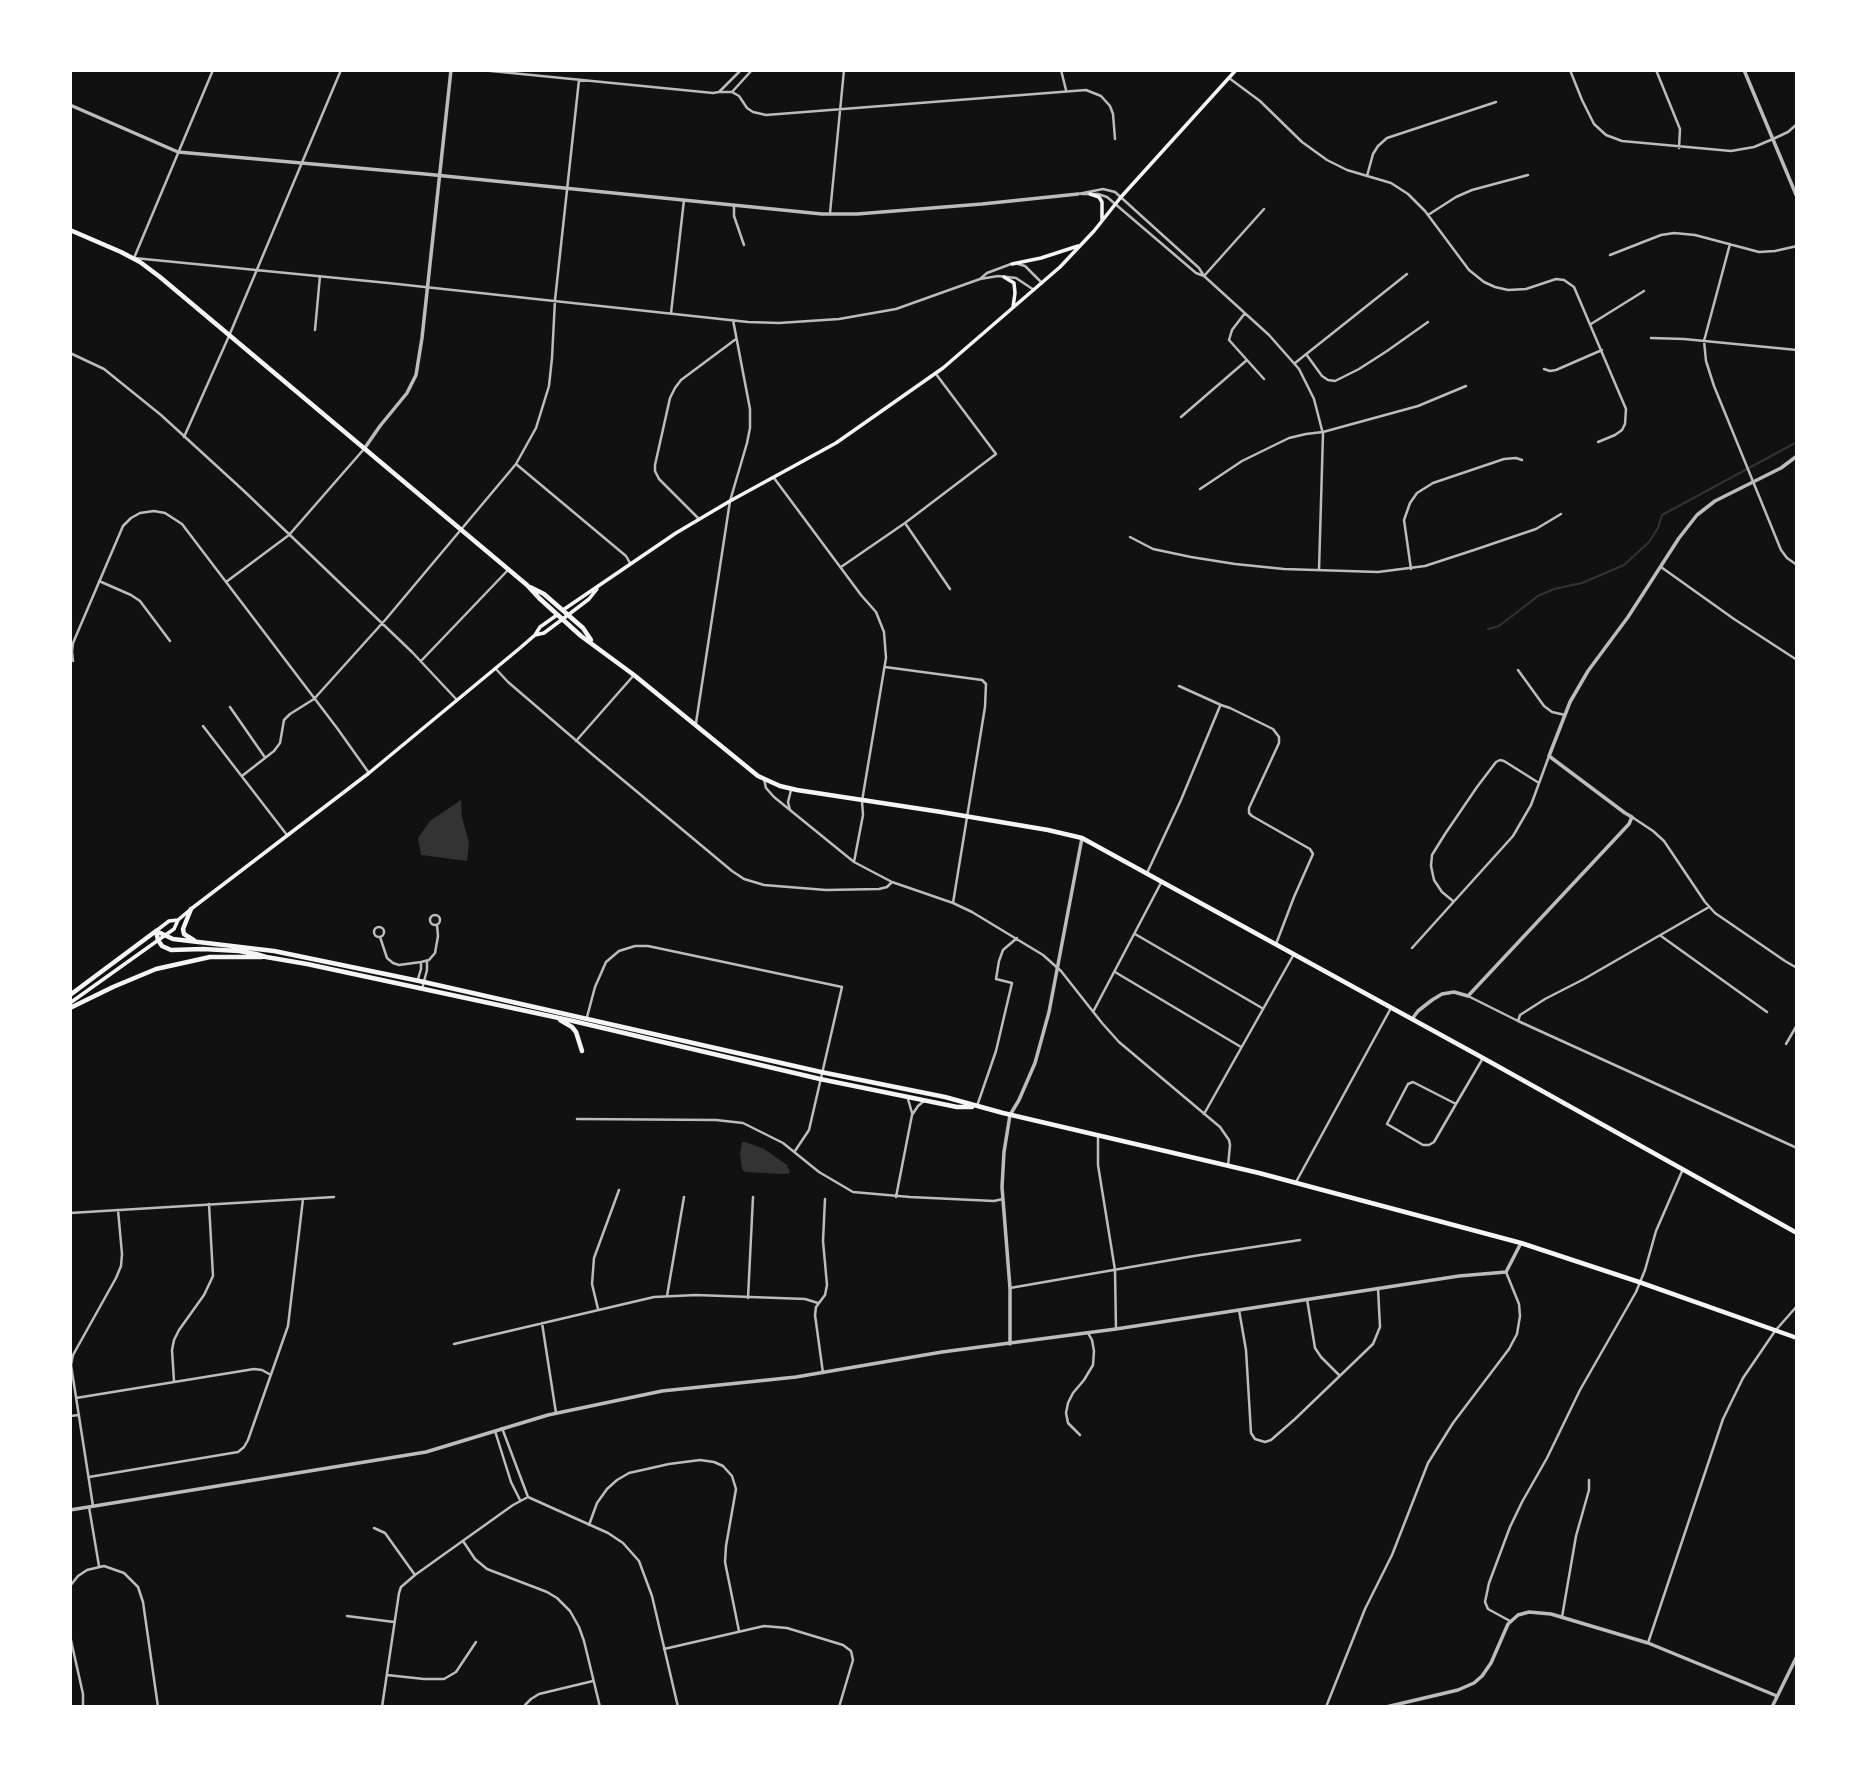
<!DOCTYPE html>
<style>
body{margin:0}
#map{position:relative;width:1867px;height:1777px;overflow:hidden;background:#111;font-family:Barlow,sans-serif}
canvas{display:block}
.frame{position:absolute;inset:0;border:72px solid #fff;pointer-events:none}
</style>
<div id="map">
<canvas width="1867" height="1777"></canvas>
<div class="frame"></div>
</div>
<script>
const c = document.querySelector('canvas').getContext('2d');
c.lineJoin = 'round';
function paint(path, color) {
  c.fillStyle = color;
  c.fill(path, 'evenodd');
}
function toPath(rows) {
  const path = new Path2D();
  for (const r of rows) {
    if (r.length === 3) {
      path.moveTo(r[0] + r[2], r[1]);
      path.arc(r[0], r[1], r[2], 0, 2 * Math.PI);
      continue;
    }
    path.moveTo(r[0], r[1]);
    for (let i = 2; i < r.length; i += 2) path.lineTo(r[i], r[i + 1]);
  }
  return path;
}
function trace(path, color, width, dash) {
  c.strokeStyle = color;
  c.lineWidth = width;
  c.lineCap = dash ? 'butt' : 'round';
  c.setLineDash(dash || []);
  c.stroke(path);
}
const water = toPath([
 [461,800,462,817,469,842,467,861,421,855,418,838,430,821],
 [742,1142,745,1142,764,1149,777,1158,787,1165,790,1173,784,1174,745,1172,742,1169,740,1154]
]);
const stream = toPath([
 [1488,629,1499,626,1538,596,1554,589,1582,583,1624,565,1649,542,1658,528,1662,515,1797,442]
]);
const minor = toPath([
 [213,70,134,258,388,283,748,322,779,323,839,319,896,309,980,279,987,273,1011,264],
 [481,70,713,93,719,92,741,70],
 [1061,70,1066,90],
 [1570,70,1582,100,1594,124,1606,135,1622,141,1731,151,1754,147,1773,139,1788,132,1797,124],
 [1656,70,1680,129,1679,148],
 [1229,78,1260,101,1302,142,1327,160,1347,170,1391,183,1408,194,1425,211,1469,270,1484,282,1495,287,1508,290,1526,289,1556,279,1564,280,1574,287,1626,409,1625,424,1622,430,1615,435,1598,442],
 [720,92,732,92,752,70],
 [732,92,739,96,747,108,753,112,766,115,1086,90,1101,96,1110,106,1113,114,1115,139],
 [1367,176,1373,154,1378,146,1387,138,1496,102],
 [1078,194,1103,189,1115,192,1199,268,1204,276,1269,335,1299,369,1314,399,1323,434,1319,570],
 [1082,194,1098,194,1107,197,1196,273,1204,276],
 [734,205,734,216,744,245],
 [830,213,844,70],
 [1428,215,1456,197,1472,190,1528,175],
 [1730,244,1704,341,1706,361,1714,386,1781,550,1787,558,1797,565],
 [1610,255,1661,235,1674,233,1695,235,1759,252,1775,251,1797,246],
 [1018,264,1025,266,1042,283],
 [1204,276,1264,209],
 [980,279,998,276,1016,278,1034,290],
 [671,313,684,200],
 [1245,313,1232,330,1229,340,1264,379],
 [1591,324,1644,291],
 [315,330,320,276],
 [1651,338,1684,339,1797,350],
 [70,353,104,369,161,415,244,491,412,652,457,700],
 [1306,354,1322,376,1328,380,1335,381,1359,369,1387,351,1428,322],
 [1295,363,1407,274],
 [1544,369,1550,371,1556,370,1602,350],
 [1181,417,1247,360],
 [184,437,229,336,341,70],
 [516,464,626,556,630,563],
 [774,478,861,595,876,612,884,632,886,658,862,801,863,815,854,862],
 [1200,489,1242,461,1289,438,1306,434,1323,432,1418,406,1466,386],
 [699,519,659,479,655,471,655,465,670,398,675,388,681,380,736,339],
 [905,523,950,589],
 [1130,537,1153,549,1191,557,1235,564,1284,569,1378,572,1425,566,1474,550,1536,529,1561,514],
 [841,567,905,523,996,454,936,374],
 [1661,567,1734,619,1797,660],
 [1411,569,1404,520,1410,503,1417,493,1433,483,1504,459,1516,458,1522,460],
 [99,581,131,595,140,601,170,641],
 [226,582,289,535,364,449],
 [73,661,72,651,73,643,123,526,131,518,140,513,154,511,165,513,182,524,337,728,369,773],
 [421,661,508,570],
 [885,667,982,680,986,684,985,707,953,903],
 [495,668,508,682,593,755,732,871,744,879,764,885,826,890,879,889,887,887,891,883],
 [1518,670,1544,706,1552,712,1565,715],
 [1179,686,1221,705,1230,708,1273,729,1279,737,1279,743,1249,808,1249,813,1252,816,1310,849,1313,854,1294,897,1276,944],
 [230,707,264,756],
 [696,723,730,501,747,443,750,428,750,409,733,320],
 [203,726,287,835],
 [576,741,634,675],
 [242,776,274,751,280,743,284,720,290,714,314,699,386,619,516,464,536,428,549,386,552,358,555,300,579,80],
 [764,779,766,788,774,797,854,862,892,882,953,903,972,912,1043,955,1061,971,1102,1023,1119,1042,1220,1127,1229,1140,1230,1145,1228,1166],
 [790,810,788,802,791,790],
 [1632,817,1653,831,1664,841,1705,902,1715,913,1785,961,1797,968],
 [1147,873,1181,800,1220,706],
 [1453,901,1442,892,1434,880,1431,866,1432,855,1445,834,1477,787,1496,762,1500,760,1504,761,1539,783],
 [435,920,5],
 [379,932,5],
 [1135,934,1262,1008],
 [1661,936,1767,1012],
 [380,937,387,958,393,963,399,965,421,962,429,960,435,953,438,936,437,925],
 [1412,948,1513,836,1531,805,1549,756],
 [1115,972,1241,1047],
 [418,979,421,969,421,962],
 [422,989,427,970,427,961],
 [1468,996,1518,1021,1797,1148],
 [1093,1012,1162,881],
 [587,1017,595,987,606,962,619,951,635,946,648,946,842,987,809,1130,795,1151],
 [1518,1021,1520,1015,1545,999,1584,979,1709,907],
 [1786,1044,1797,1025],
 [908,1099,912,1113],
 [1456,1104,1413,1082,1408,1084,1387,1124,1423,1145,1429,1145,1434,1142,1456,1104,1483,1058],
 [977,1106,996,1051,1012,983,996,979,999,961,1003,950,1017,938],
 [1204,1114,1294,954],
 [577,1119,716,1120,743,1123,783,1143,819,1172,853,1192,910,1197,994,1201,1003,1199],
 [1098,1136,1098,1165,1115,1270,1116,1329],
 [1296,1182,1391,1008],
 [896,1197,912,1115,918,1106,924,1101],
 [70,1213,334,1197],
 [1010,1288,1194,1256,1300,1240],
 [667,1296,684,1197],
 [748,1298,753,1197],
 [1307,1299,1315,1348,1321,1357,1340,1376],
 [598,1309,592,1284,594,1258,619,1190],
 [1239,1310,1246,1350,1251,1433,1255,1439,1265,1442,1271,1440,1295,1419,1373,1344,1380,1327,1378,1288],
 [542,1323,556,1413],
 [454,1344,654,1297,696,1295,805,1299,818,1303],
 [823,1373,815,1315,816,1307,825,1295,827,1285,823,1241,825,1199],
 [174,1381,172,1350,174,1340,179,1330,204,1295,213,1276,209,1204],
 [76,1398,254,1369,262,1370,271,1375],
 [70,1416,79,1415],
 [502,1428,528,1497],
 [495,1431,511,1482,520,1500],
 [1080,1435,1068,1423,1066,1413,1068,1403,1073,1393,1084,1380,1093,1365,1094,1351,1092,1340,1088,1333],
 [89,1477,238,1452,244,1447,248,1440,288,1326,303,1199],
 [93,1506,71,1365,73,1355,116,1278,121,1266,122,1254,118,1210],
 [89,1507,99,1566],
 [589,1525,597,1503,607,1489,617,1480,629,1473,669,1464,700,1460,714,1462,723,1466,732,1476,736,1489,726,1546,725,1562,739,1631],
 [374,1528,385,1533,415,1575],
 [463,1541,475,1559,487,1569,547,1592,557,1598,570,1611,579,1627,584,1641,600,1707],
 [70,1586,78,1576,87,1570,104,1566,124,1573,138,1587,143,1602,158,1707],
 [347,1616,394,1622],
 [1562,1617,1576,1536,1589,1490,1589,1480],
 [1510,1621,1488,1609,1485,1602,1489,1583,1510,1527,1522,1502,1547,1458,1580,1390,1636,1292,1645,1270,1656,1231,1683,1169],
 [70,1636,83,1694,83,1707],
 [1648,1643,1723,1419,1743,1378,1775,1331,1797,1306],
 [664,1649,764,1626,787,1628,843,1645,851,1651,853,1660,839,1707],
 [387,1675,424,1679,444,1679,456,1672,476,1642],
 [525,1705,531,1699,539,1694,593,1681],
 [382,1707,399,1593,401,1587,415,1575,513,1505,528,1497,608,1533,623,1543,639,1561,652,1596,678,1707],
 [1326,1707,1365,1609,1392,1555,1428,1463,1453,1423,1509,1349,1517,1334,1520,1316,1519,1304,1506,1272]
]);
const tertiary = toPath([
 [1744,70,1797,197],
 [70,105,178,152,425,174,822,214,857,214,982,204,1078,194],
 [364,449,380,426,407,393,416,375,422,338,451,70],
 [1412,1019,1418,1011,1432,1000,1442,994,1454,992,1468,996,1629,824,1632,817,1625,813,1549,756,1570,702,1588,671,1628,617,1679,538,1697,515,1715,501,1781,468,1797,456],
 [1010,1344,1010,1288,1002,1187,1004,1152,1010,1115,1019,1100,1035,1063,1049,1012,1082,838],
 [70,1510,426,1452,548,1415,662,1391,796,1377,942,1352,1116,1329,1459,1276,1506,1272,1521,1243],
 [1386,1707,1458,1690,1474,1683,1482,1676,1491,1663,1508,1624,1518,1615,1529,1612,1551,1614,1648,1643,1777,1696],
 [1772,1707,1797,1656]
]);
const secondary = toPath([
 [1090,194,1099,197,1102,202,1102,220],
 [1012,264,1041,258,1078,246],
 [1004,277,1014,283,1015,293,1013,307],
 [563,610,676,533,730,501,836,443,943,368,1060,267,1094,231,1121,197,1236,70],
 [535,635,544,633,568,615,589,599,597,589],
 [156,931,169,921,178,920],
 [70,1003,164,936,174,929,178,920,191,909,369,773,520,648,535,635,540,627,557,615]
]);
const primary = toPath([
 [70,230,121,252,140,262,160,277,527,585,539,598,581,636,634,675,758,776,780,786,797,790,941,812,1048,830,1082,838,1483,1058,1797,1233],
 [530,587,544,594,583,628,591,640],
 [191,909,183,929,184,934,195,941],
 [156,931,173,939,274,951,424,982,821,1072,945,1097,1003,1113,1259,1173,1521,1243,1639,1282,1797,1338],
 [156,931,158,940,162,946,171,950,203,949,239,951,256,954,266,957,307,964,573,1021,820,1079,957,1107,972,1107],
 [70,995,156,931],
 [70,1008,113,987,156,969,210,957,262,957],
 [560,1020,572,1027,576,1032,582,1051]
]);
paint(water, '#333');
trace(stream, '#333', 2);
trace(minor, '#bcbcbc', 2.5);
trace(tertiary, '#bcbcbc', 3.5);
trace(secondary, '#f5f5f5', 3.5);
trace(primary, '#f5f5f5', 4.5);
</script>
